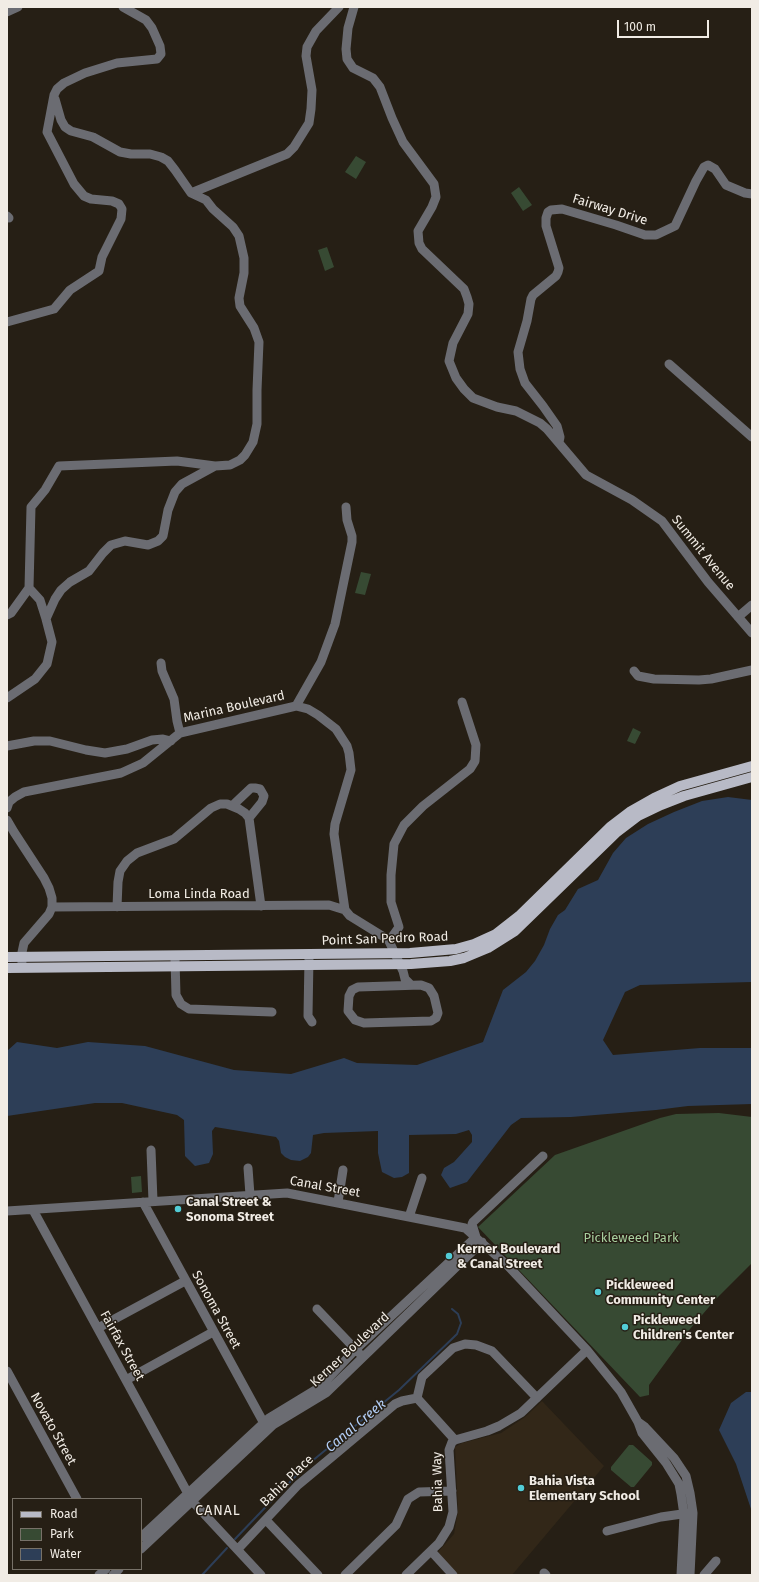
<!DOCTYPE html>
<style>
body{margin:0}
#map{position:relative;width:759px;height:1582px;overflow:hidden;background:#261f15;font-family:"Fira Sans",sans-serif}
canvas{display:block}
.frame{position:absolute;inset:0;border:8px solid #f1ece5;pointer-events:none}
.legend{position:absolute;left:12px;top:1498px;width:130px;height:72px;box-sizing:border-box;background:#261f15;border:1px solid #777168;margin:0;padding:5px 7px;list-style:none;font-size:12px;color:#f1ece5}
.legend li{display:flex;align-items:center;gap:8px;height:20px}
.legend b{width:20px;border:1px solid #777168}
.scale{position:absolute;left:617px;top:20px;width:92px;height:18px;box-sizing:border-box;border:2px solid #f1ece5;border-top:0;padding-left:5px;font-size:12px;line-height:14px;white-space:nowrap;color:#f1ece5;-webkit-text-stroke:3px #261f15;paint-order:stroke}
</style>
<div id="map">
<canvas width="759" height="1582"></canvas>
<div class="frame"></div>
<ul class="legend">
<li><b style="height:5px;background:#b8bac6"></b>Road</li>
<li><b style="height:11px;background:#374a33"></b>Park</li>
<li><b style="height:11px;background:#2d3e57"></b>Water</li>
</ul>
<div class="scale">100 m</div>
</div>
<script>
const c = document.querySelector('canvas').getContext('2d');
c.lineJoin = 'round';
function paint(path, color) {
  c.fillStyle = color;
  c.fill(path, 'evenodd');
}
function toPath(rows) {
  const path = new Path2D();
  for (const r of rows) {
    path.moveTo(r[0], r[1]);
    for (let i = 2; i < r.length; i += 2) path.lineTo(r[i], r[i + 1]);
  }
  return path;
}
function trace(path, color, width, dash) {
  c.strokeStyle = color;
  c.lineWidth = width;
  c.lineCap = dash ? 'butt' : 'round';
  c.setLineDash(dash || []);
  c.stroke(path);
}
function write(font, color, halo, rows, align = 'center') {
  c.font = font + ' "Fira Sans",sans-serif';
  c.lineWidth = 3;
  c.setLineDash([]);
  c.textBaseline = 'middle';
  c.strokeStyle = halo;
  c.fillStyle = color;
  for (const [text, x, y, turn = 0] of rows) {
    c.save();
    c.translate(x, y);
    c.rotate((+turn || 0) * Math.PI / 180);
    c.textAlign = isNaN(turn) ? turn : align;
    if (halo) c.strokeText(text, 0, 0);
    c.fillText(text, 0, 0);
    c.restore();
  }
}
const built = toPath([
 [542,1401,604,1466,512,1575,457,1575,438,1552,454,1534,458,1511,455,1447,462,1443,501,1433,525,1417]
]);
const green = toPath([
 [356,156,366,162,356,179,345,172],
 [519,187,532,205,523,211,511,193],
 [327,247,334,267,325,271,318,250],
 [361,572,371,574,365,595,355,593],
 [633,728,641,732,635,744,627,741],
 [719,1113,752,1117,752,1263,715,1300,690,1329,649,1385,649,1395,640,1397,478,1227,555,1155,660,1118,676,1114],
 [141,1176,142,1192,132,1193,131,1177],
 [629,1445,633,1445,652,1462,652,1465,634,1487,631,1487,611,1470,611,1467]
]);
const water = toPath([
 [728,797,752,800,752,982,640,985,625,992,603,1040,613,1055,700,1048,752,1048,752,1104,688,1106,656,1110,571,1117,521,1118,511,1125,467,1182,450,1188,441,1175,444,1168,454,1162,472,1142,472,1135,469,1130,456,1134,409,1135,409,1173,402,1177,394,1178,382,1172,378,1153,378,1131,324,1133,313,1135,311,1153,308,1157,300,1161,291,1160,285,1157,281,1153,279,1141,276,1137,215,1127,212,1131,213,1154,209,1163,195,1166,185,1156,184,1120,177,1115,122,1103,95,1103,7,1116,7,1051,17,1042,57,1048,88,1042,145,1046,234,1070,291,1074,344,1058,357,1063,417,1065,483,1042,503,990,526,972,535,961,544,945,550,929,558,915,565,910,578,889,598,880,613,853,626,838,648,824,674,812,702,801],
 [746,1392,752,1392,752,1512,736,1464,719,1430,731,1403]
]);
const stream = toPath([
 [235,1539,281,1491,306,1466,399,1390,457,1334,461,1323,458,1314,452,1309],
 [202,1575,227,1548]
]);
const minor = toPath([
 [354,7,348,28,346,49,347,59,353,68,373,78,380,87,392,118,403,142,434,184,436,197,432,207,418,231,419,243,422,249,464,289,467,297,469,304,468,314,453,343,449,361,456,378,464,389,473,398,497,407,516,411,540,423,547,429,586,475,632,500,662,521,708,582,752,633],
 [7,12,18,7],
 [55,99,61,120,65,127,71,131,93,137,120,152,131,154,150,154,161,157,168,161,175,170,191,193,287,154,294,147,309,123,311,109,312,90,306,56,307,47,316,31,339,7],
 [7,216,9,218],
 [7,322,54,309,70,290,99,271,102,257,121,219,122,209,119,204,112,201,91,199,84,196,74,184,47,132,54,95,57,89,64,83,85,73,117,63,157,59,161,54,160,46,152,28,146,20,123,7],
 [669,364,752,437],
 [559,442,560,437,557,426,543,406,525,383,520,369,518,352,527,321,531,299,533,295,556,276,558,272,559,268,546,226,546,218,548,212,551,210,562,209,616,225,645,235,656,235,675,226,696,181,704,167,708,165,715,169,726,185,745,193,752,194],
 [29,588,31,507,45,490,59,466,177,461,215,466],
 [7,615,11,613,29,588],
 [738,617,752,605],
 [46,619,55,599,61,590,70,582,89,571,103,553,111,545,125,541,148,545,158,541,163,536,168,510,175,492,182,484,215,466,230,465,240,460,245,455,253,442,257,424,257,390,259,342,254,328,240,306,239,298,244,273,244,258,239,236,233,227,213,209,206,200,191,193],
 [161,663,162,671,174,699,177,721,180,733],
 [634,671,638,676,654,679,699,680,711,679,752,670],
 [7,698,35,679,47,664,52,642,46,619,40,600,29,588],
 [296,706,321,662,335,624,352,542,352,536,347,520,346,507],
 [7,746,34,741,50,741,86,750,105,753,127,749,152,740,163,739,171,741],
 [233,805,251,788,255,788,260,789,264,796,262,802,249,818],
 [7,808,9,802,15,797,24,792,121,773,143,763,180,733,296,706,308,709,318,715,336,729,347,746,349,753,351,770,335,824,334,834,345,910,350,916,384,937,389,941,403,971,405,979,411,985],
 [7,820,14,832,44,878,49,888,52,898,52,907,49,914,24,943,21,957,22,962],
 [52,907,329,905,345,910],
 [117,907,118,882,120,871,127,861,137,853,174,839,211,808,220,804,227,804,239,809,245,813,249,818,261,906],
 [389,941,399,927,391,902,391,875,394,844,404,825,423,806,470,769,475,761,476,745,462,702],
 [309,958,308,1016,312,1022],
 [175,959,176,995,181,1004,189,1009,272,1012],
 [421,985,429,988,434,996,438,1013,436,1018,431,1021,364,1023,355,1020,348,1011,349,996,352,990,358,987,421,985],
 [151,1150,153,1201],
 [248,1168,250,1195],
 [143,1202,266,1427],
 [338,1202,343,1170],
 [33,1210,192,1501,261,1575],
 [7,1211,287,1193,465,1228,508,1266,587,1350,621,1392,638,1422,642,1433,666,1463,679,1484,681,1494,684,1515,681,1575],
 [409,1217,422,1178],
 [476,1237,472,1224,473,1222,543,1156],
 [317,1309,359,1353],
 [98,1328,185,1281],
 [7,1371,77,1499],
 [126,1380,213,1332],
 [638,1422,645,1427,674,1458,686,1476,690,1493,693,1513,690,1575],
 [455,1440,417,1398,422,1377,453,1348,465,1344,476,1345,492,1351,537,1398],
 [266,1520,318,1575],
 [607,1531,661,1517,689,1513],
 [141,1537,269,1418,320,1387,355,1350,476,1237],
 [141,1549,273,1425,326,1393,482,1242],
 [238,1549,298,1485,333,1456,395,1404,402,1401,417,1398],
 [431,1551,453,1575],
 [544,1573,546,1575],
 [99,1575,106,1569],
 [113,1575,119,1569],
 [345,1575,396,1525,408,1499,419,1492,452,1491],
 [406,1575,439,1543,449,1527,453,1512,449,1450,452,1442,455,1440,487,1431,499,1426,521,1413,587,1350],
 [704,1575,716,1561]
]);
const major = toPath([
 [7,957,410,953,456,949,474,944,496,934,519,916,610,827,631,811,654,798,680,786,752,766],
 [7,968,411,964,450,961,464,958,488,948,515,931,617,832,638,816,661,805,684,796,752,777]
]);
const markers = [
 [178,1209,4,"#52ccd6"],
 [449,1256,4,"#52ccd6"],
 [598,1292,4,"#52ccd6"],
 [625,1327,4,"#52ccd6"],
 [521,1488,4,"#52ccd6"]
];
const streetNames = [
 ["Fairway Drive",610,210,17],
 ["Summit Avenue",703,553,51],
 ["Marina Boulevard",234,707,-13],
 ["Loma Linda Road",199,894],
 ["Point San Pedro Road",385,939,-2],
 ["Canal Street",325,1187,10],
 ["Sonoma Street",216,1310,61],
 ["Fairfax Street",122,1346,61],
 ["Kerner Boulevard",350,1350,-43],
 ["Novato Street",53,1429,61],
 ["Bahia Place",287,1481,-44],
 ["Bahia Way",438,1482,-91]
];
const poiNames = [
 ["Canal Street &",186,1202],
 ["Sonoma Street",186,1217],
 ["Kerner Boulevard",457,1249],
 ["& Canal Street",457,1264],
 ["Pickleweed",606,1285],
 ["Community Center",606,1300],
 ["Pickleweed",633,1320],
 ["Children's Center",633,1335],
 ["Bahia Vista",529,1481],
 ["Elementary School",529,1496]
];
const parkNames = [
 ["Pickleweed Park",631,1238]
];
const waterNames = [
 ["Canal Creek",356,1426,-40]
];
const neighbourhoodNames = [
 ["CANAL",218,1511]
];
paint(built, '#322718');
paint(green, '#374a33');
paint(water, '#2d3e57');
trace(stream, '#2d3e57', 2);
trace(minor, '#6b6c72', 9);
trace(major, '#b8bac6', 10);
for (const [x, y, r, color] of markers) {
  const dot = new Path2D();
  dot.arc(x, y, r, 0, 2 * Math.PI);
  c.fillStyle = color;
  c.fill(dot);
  trace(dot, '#261f15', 1.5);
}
write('13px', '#f1ece5', '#261f15', streetNames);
write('bold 13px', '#f1ece5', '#261f15', poiNames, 'left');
write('13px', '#a8d09f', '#261f15', parkNames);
write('italic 14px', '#b2cdf5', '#261f15', waterNames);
c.letterSpacing = '1px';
write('14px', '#f1ece5', '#261f15', neighbourhoodNames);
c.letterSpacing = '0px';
</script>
